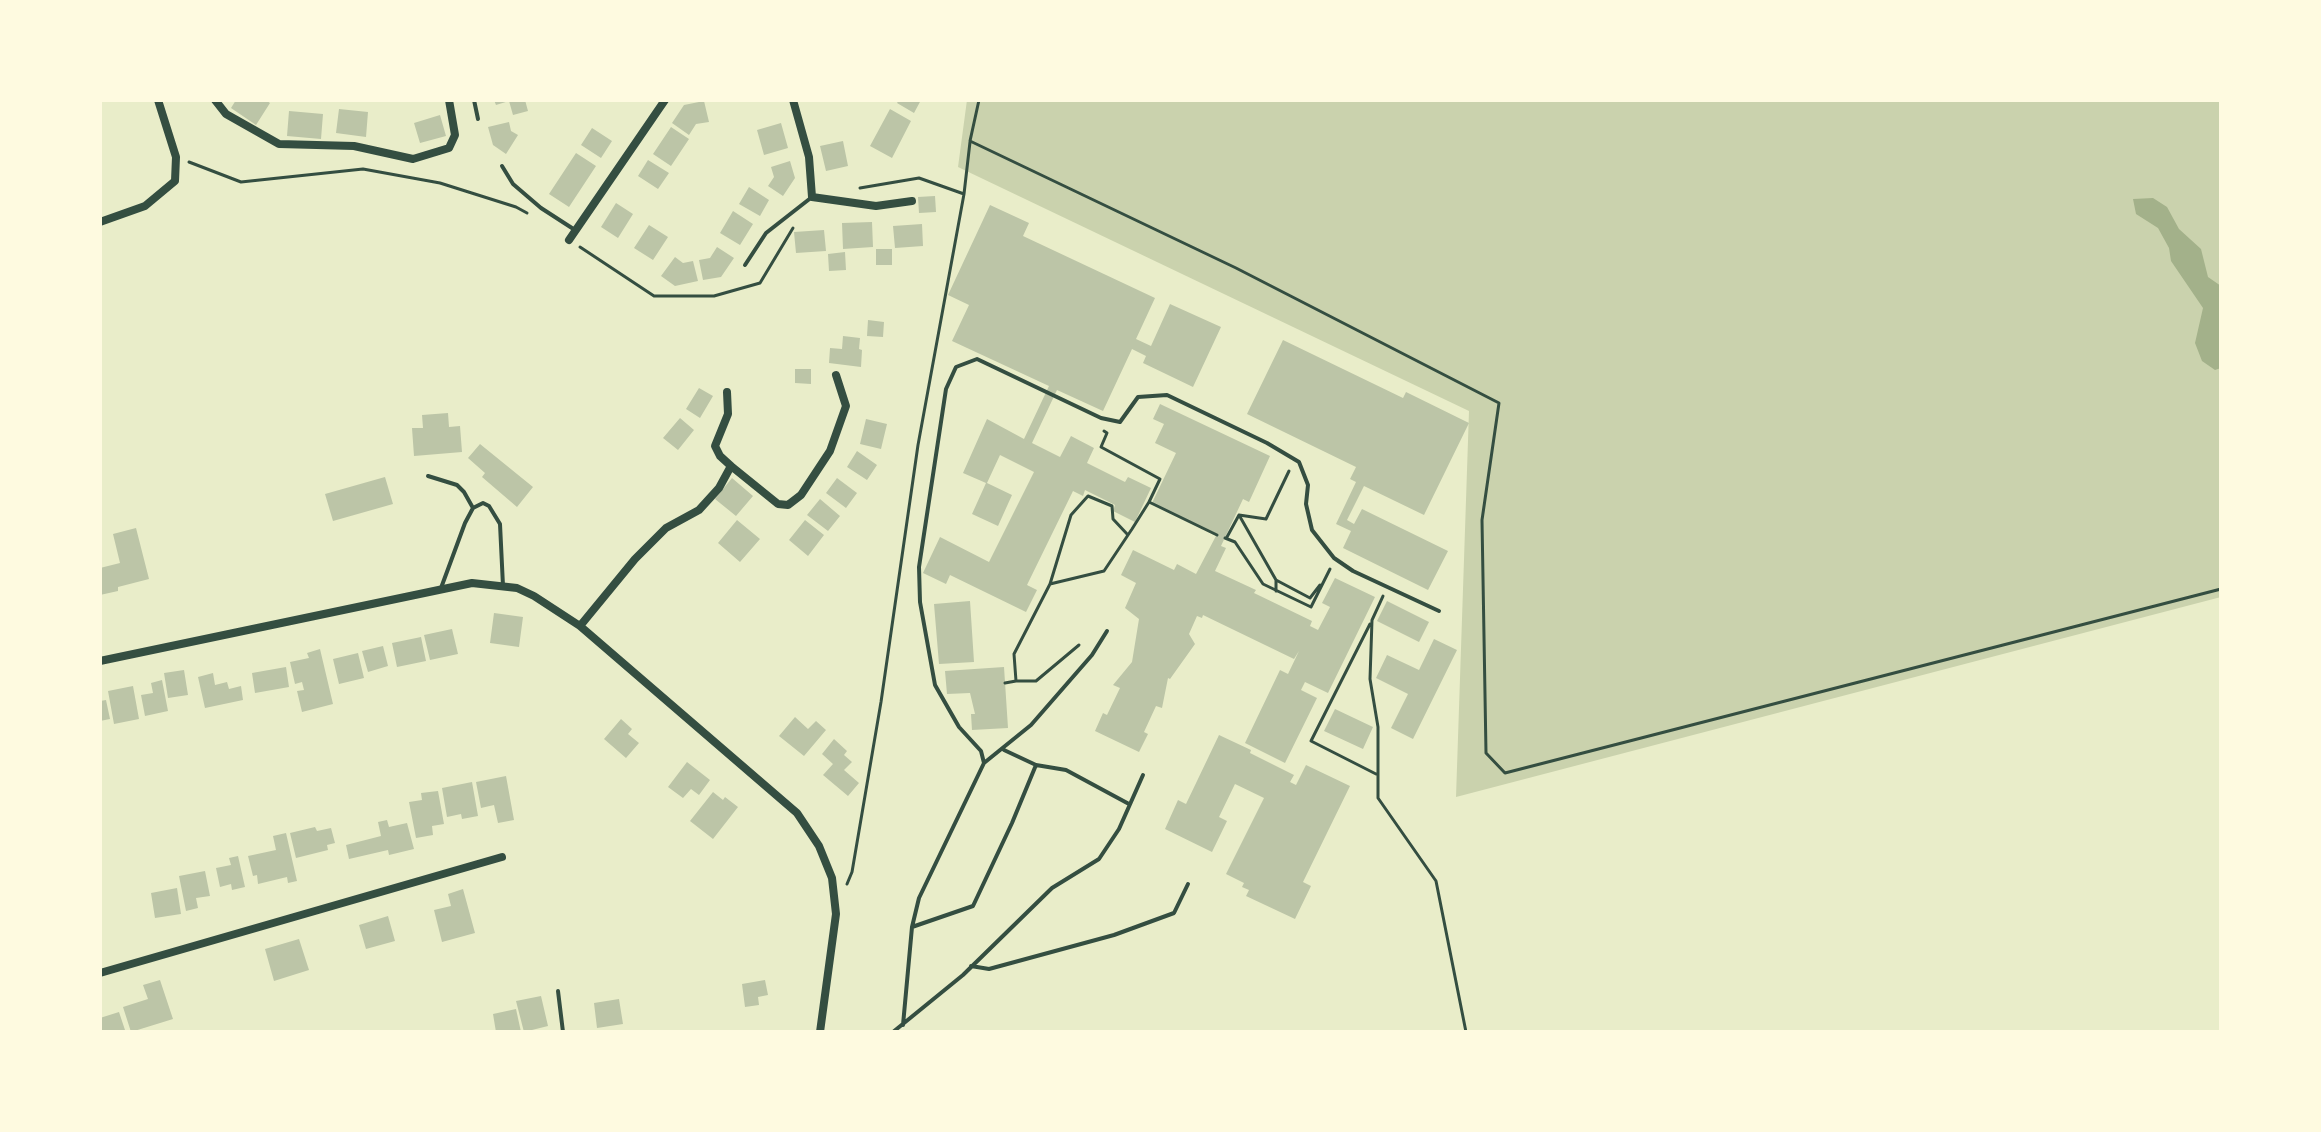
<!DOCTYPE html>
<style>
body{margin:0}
#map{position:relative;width:2321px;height:1132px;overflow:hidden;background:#e9edc9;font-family:Mulish,sans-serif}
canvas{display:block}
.frame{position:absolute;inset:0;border:102px solid #fefae0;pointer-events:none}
</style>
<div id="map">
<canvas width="2321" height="1132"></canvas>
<div class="frame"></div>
</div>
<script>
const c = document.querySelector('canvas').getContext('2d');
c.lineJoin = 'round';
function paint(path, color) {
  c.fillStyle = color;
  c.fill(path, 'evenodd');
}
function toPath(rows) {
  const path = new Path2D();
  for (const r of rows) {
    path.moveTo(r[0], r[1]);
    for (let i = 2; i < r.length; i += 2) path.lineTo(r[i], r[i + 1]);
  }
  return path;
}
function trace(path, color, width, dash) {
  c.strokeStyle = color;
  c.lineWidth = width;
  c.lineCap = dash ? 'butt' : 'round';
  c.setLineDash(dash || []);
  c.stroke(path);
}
const green = toPath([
 [967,100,2221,100,2221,597,1456,797,1469,411,958,167]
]);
const water = toPath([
 [2153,198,2167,207,2179,229,2201,249,2208,277,2221,286,2221,368,2215,370,2202,361,2195,343,2203,308,2171,261,2169,248,2158,228,2136,214,2133,199]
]);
const building = toPath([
 [236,100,266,100,270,103,256,125,231,108],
 [494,100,525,100,528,111,513,115,509,101,496,105],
 [899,100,921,100,914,113,897,103],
 [704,101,709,122,696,124,689,135,672,123,684,105],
 [339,109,368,112,366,137,336,133],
 [890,109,911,121,892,158,870,146],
 [289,111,323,114,321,139,287,136],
 [440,115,446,136,420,143,414,123],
 [509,122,511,131,518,135,506,154,493,145,488,127],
 [781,123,788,148,764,155,757,130],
 [671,127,689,139,671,166,653,154],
 [592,128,612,141,601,158,581,145],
 [843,141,848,166,826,171,820,146],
 [576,153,596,166,569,207,549,194],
 [648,160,669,173,658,189,638,176],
 [790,161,795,178,783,196,768,186,774,177,771,167],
 [749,187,769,200,760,216,739,204],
 [935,196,936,212,919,213,918,197],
 [616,203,633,214,618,238,601,227],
 [990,205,1029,223,1023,236,1155,298,1136,339,1151,346,1170,304,1221,327,1193,387,1143,363,1146,356,1132,349,1103,411,1057,390,1032,443,1060,457,1071,436,1094,448,1087,463,1125,482,1128,477,1151,488,1135,522,1113,511,1115,505,1085,490,1083,496,1073,491,1027,585,1037,590,1026,612,950,575,946,584,923,573,940,537,989,562,1034,472,1000,455,987,483,1012,495,998,526,972,514,986,483,963,473,987,419,1024,439,1049,386,952,341,969,305,948,295],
 [733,211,753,224,740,245,720,233],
 [872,222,873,247,843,249,842,223],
 [922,224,923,246,895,248,893,226],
 [649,225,668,237,653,260,634,248],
 [824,230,826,251,796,253,794,232],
 [717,247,734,258,721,277,703,280,699,260,710,258],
 [876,249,892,249,892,265,876,265],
 [845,252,846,270,829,271,828,254],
 [675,257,683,263,693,261,698,281,675,286,661,276],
 [868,320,884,322,883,337,867,336],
 [843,336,860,338,859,349,862,350,861,367,829,363,830,348,842,349],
 [1283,340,1403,398,1406,392,1469,423,1424,515,1364,486,1347,520,1354,524,1362,509,1448,551,1428,590,1343,548,1351,531,1336,524,1356,482,1350,479,1356,467,1247,414],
 [795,369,811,369,811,384,795,383],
 [699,388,713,396,700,418,686,409],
 [1160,404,1270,456,1249,502,1243,499,1221,546,1226,548,1215,571,1256,590,1254,593,1312,621,1310,626,1318,630,1330,607,1322,603,1335,578,1375,597,1328,693,1305,682,1301,690,1317,698,1285,763,1245,743,1280,670,1288,674,1299,651,1294,659,1203,615,1202,618,1197,616,1189,634,1195,644,1170,679,1168,678,1162,708,1156,706,1144,732,1148,734,1139,752,1095,731,1103,713,1107,715,1120,688,1113,685,1132,662,1139,619,1125,608,1136,583,1121,575,1133,550,1174,570,1177,564,1196,574,1217,534,1152,503,1176,453,1155,443,1164,424,1153,419],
 [448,413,449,427,460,426,462,452,414,456,412,428,423,428,422,415],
 [680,418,694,430,678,450,663,438],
 [866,419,887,424,881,449,860,444],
 [480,444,533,487,517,507,482,477,485,473,468,458],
 [857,451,877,465,867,480,847,467],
 [385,477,393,504,333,521,325,494],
 [732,478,753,496,736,516,715,499],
 [837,478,857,493,846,508,826,493],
 [820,499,840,516,828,531,807,515],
 [737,520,760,539,740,562,718,543],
 [805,520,824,535,808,556,789,540],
 [136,528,149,579,118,587,118,591,100,595,100,568,120,563,113,534],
 [970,601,974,662,939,664,934,604],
 [1387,601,1429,622,1419,642,1377,621],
 [494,613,523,617,519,647,490,643],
 [452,629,458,654,430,660,424,635],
 [421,637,426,661,397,667,392,643],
 [1434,639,1457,650,1413,739,1391,728,1408,694,1376,678,1387,655,1419,670],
 [383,646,388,666,368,672,362,651],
 [320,649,333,704,302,712,297,691,304,690,302,682,295,684,290,662,309,658,307,653],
 [358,653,364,678,339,684,333,659],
 [286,667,289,687,255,693,252,673],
 [1004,667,1008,728,972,730,971,714,975,714,970,693,947,694,945,671],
 [184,670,188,695,168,698,164,673],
 [213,673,215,685,227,682,229,689,241,686,243,700,205,708,198,677],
 [162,680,168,711,145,716,141,695,153,693,151,683],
 [133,686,139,719,114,724,108,691],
 [106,700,110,719,100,721,100,701],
 [1335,709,1373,727,1363,749,1324,731],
 [795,717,808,729,816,721,826,730,804,756,779,736],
 [621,719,632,729,628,734,639,743,626,758,604,739],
 [1219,735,1251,750,1250,753,1294,775,1290,782,1296,785,1306,765,1350,786,1303,882,1311,886,1295,919,1246,896,1249,890,1242,887,1244,883,1226,874,1264,798,1235,784,1219,817,1227,821,1212,852,1165,829,1178,800,1186,804],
 [834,739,847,751,844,755,852,762,844,770,859,783,848,796,823,775,833,764,822,754],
 [687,762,710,780,699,795,691,789,683,798,668,787],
 [506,776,514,820,498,823,494,805,481,808,476,782],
 [472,782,478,816,462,819,461,814,447,817,442,788],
 [438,791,444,824,432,826,433,835,416,838,409,802,422,800,421,793],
 [713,792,723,800,725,797,738,807,713,839,690,821],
 [387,820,389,827,407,823,414,849,389,855,388,850,349,859,346,845,381,836,378,822],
 [315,827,317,831,331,828,335,843,327,845,328,850,296,858,290,833],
 [286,833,297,881,288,883,287,877,258,884,257,875,253,876,248,856,276,850,273,836],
 [238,856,245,887,232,890,231,884,220,887,216,868,231,865,229,858],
 [205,871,210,896,196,898,198,908,186,911,179,876],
 [177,888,181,914,155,918,151,893],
 [463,889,475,933,442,942,434,910,451,906,448,894],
 [388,916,395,941,366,949,359,925],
 [299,939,309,970,274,981,265,949],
 [160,980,173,1019,131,1032,123,1007,148,999,143,985],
 [765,980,768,995,758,997,759,1005,745,1007,742,984],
 [541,996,548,1026,524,1032,516,1001],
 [619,999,623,1024,597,1028,594,1003],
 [516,1009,521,1032,496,1032,493,1014],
 [119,1012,125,1030,100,1032,100,1018]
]);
const path = toPath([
 [979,100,970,141,1236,268,1499,403,1482,520,1486,753,1505,773,2221,589],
 [189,162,241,182,363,169,440,183,516,207,527,213],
 [860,188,919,178,964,194],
 [580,247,654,296,714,296,760,283,793,228],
 [1104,431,1107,433,1101,447,1160,479,1149,502,1217,535],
 [1239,515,1266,519,1289,471],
 [1128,535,1113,519,1112,506,1088,496,1071,515,1050,584,1104,571,1132,529,1149,502],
 [1227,537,1239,515,1276,580],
 [1225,538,1235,542,1263,584,1311,607,1330,569],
 [1276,591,1276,580,1310,598,1320,585],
 [1383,596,1372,620,1370,679,1378,727,1378,798,1436,881,1466,1032],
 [1370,624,1311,741,1376,774],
 [1016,681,1036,681,1079,645],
 [1005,683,1016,681,1014,654,1050,584],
 [847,884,852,872,881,702,918,445,964,194,970,142]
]);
const service = toPath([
 [474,100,478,119],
 [502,166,513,184,541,208,575,230],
 [745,265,766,233,812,197],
 [428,476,457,485,464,492,473,508],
 [441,588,465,523,473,508,483,503,489,506,500,524,503,586],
 [1004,750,1036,765,1066,770,1129,804],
 [984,763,981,751,959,727,935,685,920,602,919,567,946,389,956,367,977,359,1101,418,1120,422,1138,397,1167,395,1267,443,1299,462,1308,485,1306,504,1312,530,1334,558,1353,571,1439,611],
 [912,927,973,906,1012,823,1036,765],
 [971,966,989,969,1114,935,1174,913,1188,884],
 [558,991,563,1032],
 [903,1025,912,927,919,898,984,763,1031,725,1092,655,1107,631],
 [893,1032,963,975,1052,888,1099,859,1119,829,1143,775]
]);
const minor = toPath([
 [215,100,226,114,279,144,354,146,413,159,449,148,455,135,449,100],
 [793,100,809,157,812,197,876,206,912,201],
 [100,222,145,206,175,181,176,157,158,100],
 [569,240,665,100],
 [731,466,778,504,788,505,801,495,830,451,846,406,836,375],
 [580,626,635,559,666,528,699,510,719,488,731,466,720,456,715,446,728,414,727,392],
 [100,661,472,583,517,588,534,596,580,626,797,813,819,846,832,878,836,914,820,1032],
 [100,973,502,857]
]);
paint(green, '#cad2ad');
paint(water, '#a3b18a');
paint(building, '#bcc5a7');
trace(path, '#344e41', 3);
trace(service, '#344e41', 4);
trace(minor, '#344e41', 8);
</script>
